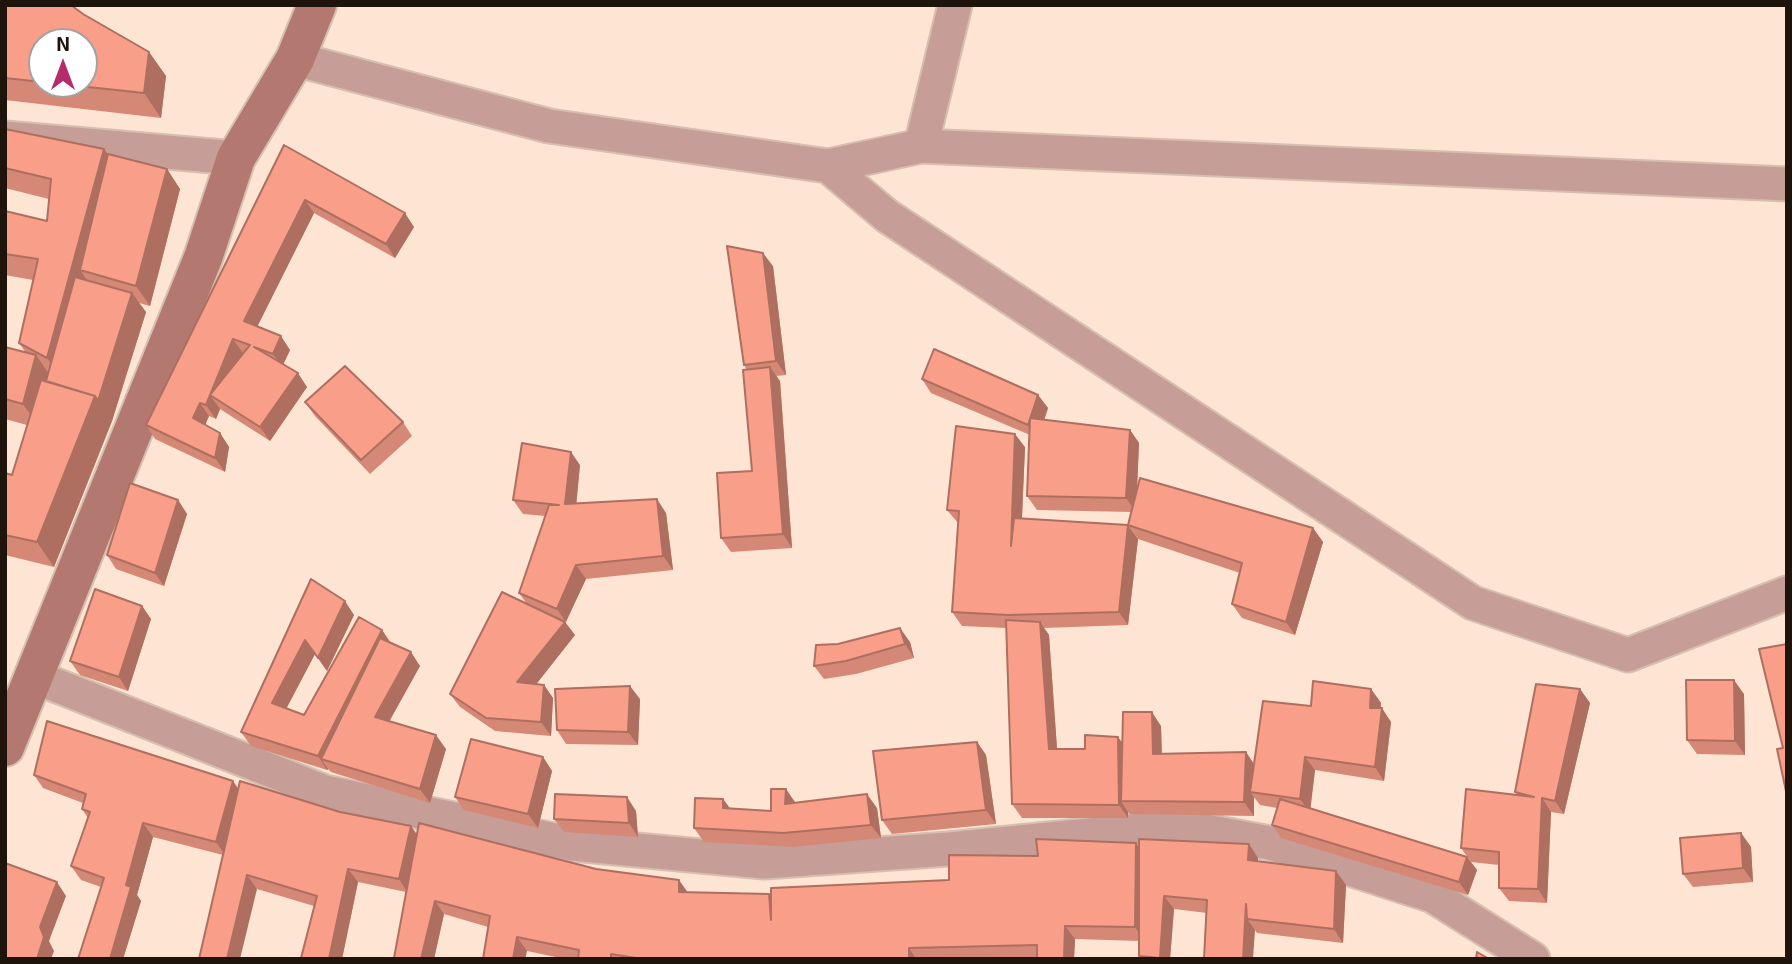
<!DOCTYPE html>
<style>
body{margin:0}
#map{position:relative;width:1792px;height:964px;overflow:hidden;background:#fee5d3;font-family:"Exo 2",sans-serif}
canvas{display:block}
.frame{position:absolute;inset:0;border:7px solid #1e140c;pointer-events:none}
.north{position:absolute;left:28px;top:28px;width:70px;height:70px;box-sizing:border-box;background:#fff;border:2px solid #a5a19e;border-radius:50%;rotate:0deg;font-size:19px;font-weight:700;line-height:28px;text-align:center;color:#1e140c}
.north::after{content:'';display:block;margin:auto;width:24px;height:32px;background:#b52c6b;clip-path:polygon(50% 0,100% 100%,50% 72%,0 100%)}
</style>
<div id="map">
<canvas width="1792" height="964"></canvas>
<div class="frame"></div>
<div class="north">N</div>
</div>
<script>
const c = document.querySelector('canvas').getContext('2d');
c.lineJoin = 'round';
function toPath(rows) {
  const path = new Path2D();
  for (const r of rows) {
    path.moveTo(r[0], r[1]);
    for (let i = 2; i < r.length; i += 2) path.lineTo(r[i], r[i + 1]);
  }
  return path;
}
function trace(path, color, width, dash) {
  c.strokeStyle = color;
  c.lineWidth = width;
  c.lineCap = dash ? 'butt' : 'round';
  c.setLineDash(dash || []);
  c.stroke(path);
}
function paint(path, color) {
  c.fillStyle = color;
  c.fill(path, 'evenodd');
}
const street = toPath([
 [295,59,549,126,828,166,887,216,1473,603,1628,655,1787,593],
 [5,138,236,158],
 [921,146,955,5],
 [828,166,921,146,1787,184],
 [35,677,325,792,573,844,764,862,949,849,1179,826,1270,843,1433,896,1533,959]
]);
const secondary = toPath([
 [5,747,203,258,236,158,295,59,317,5]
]);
const wall = toPath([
 [5,5,83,14,149,52,166,76,161,118,5,100],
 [42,42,84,84,42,84],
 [5,129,104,149,108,154,167,169,180,189,150,306,139,303,146,312,112,421,54,567,5,555,5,473,12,475,27,425,5,419,5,347,26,353,19,343,33,280,5,275,5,211,47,221,49,199,5,188],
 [284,145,414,227,395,258,314,213,257,327,290,350,283,365,307,387,270,441,220,409,216,419,209,416,205,425,220,433,229,447,225,472,155,439,146,425],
 [773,266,786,375,776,376,780,381,792,548,731,552,721,538,752,471,747,370,744,365],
 [922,379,1038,395,1048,408,1044,420,1130,430,1139,443,1137,490,1313,528,1323,542,1295,635,1242,618,1232,604,1240,573,1138,539,1128,525,1132,512,1037,510,1027,496,1030,435,931,393],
 [305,402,403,422,412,436,370,474,315,416],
 [1025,447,1022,519,1138,539,1128,625,1044,628,1049,635,1057,749,1085,749,1122,742,1161,726,1162,754,1246,752,1254,764,1311,706,1371,689,1381,703,1380,708,1391,722,1384,781,1315,770,1310,808,1467,857,1477,870,1468,895,1281,838,1272,825,1277,808,1260,805,1254,797,1254,816,1130,814,1128,812,1128,818,1022,818,1012,804,1006,628,962,626,952,612,958,523,947,510],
 [580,465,576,504,666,513,673,570,586,579,565,622,575,635,536,684,544,685,553,698,551,736,495,731,460,707,450,694,527,604,519,593,545,516,523,514,513,500],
 [178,500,187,514,164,586,116,569,107,555],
 [311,579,354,615,327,671,315,654,286,708,304,715,382,630,391,643,420,666,389,721,446,749,430,803,331,772,328,769,327,770,251,746,241,732],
 [142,606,151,619,128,691,80,675,70,661],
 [910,642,914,658,856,674,824,679,814,666],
 [1580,689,1590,703,1564,814,1551,812,1547,903,1509,901,1499,888,1499,865,1471,862,1461,848,1518,796,1515,792],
 [1744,694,1745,755,1697,754,1687,740],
 [640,699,638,745,566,744,557,730],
 [977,742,986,755,996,824,892,834,882,820],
 [543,757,552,771,538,828,464,810,455,797],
 [34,775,238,789,340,812,417,834,688,892,771,896,949,880,1038,856,1136,843,1139,848,1249,844,1258,858,1258,861,1336,871,1346,885,1343,943,1257,933,1255,930,1207,913,1174,909,1170,959,1141,959,1139,956,1139,941,1075,939,1074,959,565,959,527,951,525,959,483,959,488,927,444,914,434,959,394,959,406,892,358,882,342,959,302,959,314,906,257,889,223,855,153,837,137,895,141,901,123,959,78,959,101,887,81,880,71,866,88,818,82,809,83,803,43,788],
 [723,799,730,808,771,811,795,803,877,808,881,838,793,847,704,842,694,828],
 [636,811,638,837,564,832,554,819],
 [1741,833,1751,847,1753,882,1693,887,1683,874]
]);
const shadedWall = toPath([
 [149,52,166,76,161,118,144,93],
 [104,149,121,173,80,270,91,286,64,382,47,358],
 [167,169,180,189,150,306,136,286],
 [305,200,314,213,253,335,244,321],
 [405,213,414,227,395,258,386,244],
 [763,253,773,266,786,375,776,361],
 [132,293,146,312,112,421,54,567,37,542],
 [281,336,290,350,282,367,273,354],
 [233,339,243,353,222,403,210,395,220,409,216,419,206,405],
 [36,355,53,380,40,428,23,404],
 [770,367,780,381,792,548,783,534],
 [298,373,307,387,270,441,260,427],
 [1038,395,1048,408,1038,439,1028,425],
 [200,403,209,416,202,432,193,418],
 [1130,430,1139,443,1136,512,1126,498],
 [220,433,229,447,225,472,215,458],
 [1015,434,1025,447,1020,560,1011,546],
 [571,452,580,465,575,518,565,504],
 [657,499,666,513,673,570,663,556],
 [178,500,187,514,164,586,155,573],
 [1128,525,1138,539,1128,625,1119,612],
 [1313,528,1323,542,1295,635,1286,622],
 [576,565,586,579,566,622,557,609],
 [345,601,354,615,327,671,318,658],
 [142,606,151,619,128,691,119,677],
 [565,622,575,635,527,696,517,682],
 [1040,622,1049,635,1058,763,1049,749],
 [900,628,910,642,914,658,905,644],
 [382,630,391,644,321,759,328,769,327,770,318,756],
 [305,640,315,654,282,717,272,703],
 [411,652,420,666,384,731,375,717],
 [1734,680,1744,694,1745,755,1735,741],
 [544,685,553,698,551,736,541,722],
 [630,686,640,699,638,745,628,732],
 [1371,689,1381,703,1380,722,1370,708],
 [1580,689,1590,703,1564,814,1555,801],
 [1382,708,1391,722,1384,781,1375,767],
 [1152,712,1161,726,1162,767,1153,754],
 [436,735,446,749,430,803,420,789],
 [1118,737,1128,750,1121,801,1128,812,1128,818,1119,805],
 [977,742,986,755,996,824,986,810],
 [1246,752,1255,766,1250,792,1254,797,1254,816,1244,802],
 [543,757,552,771,538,828,528,814],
 [1305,757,1315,770,1310,813,1300,799],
 [233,781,242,794,226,856,216,842],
 [786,789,795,802,785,804],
 [867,794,877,808,881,838,871,825],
 [627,797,636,811,638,837,629,823],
 [1542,798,1551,812,1547,903,1538,889],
 [723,799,733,813,723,808],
 [143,823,153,837,137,895,141,901,123,959,110,959,126,885],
 [411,826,421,840,408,893,399,879],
 [1741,833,1751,847,1753,882,1743,868],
 [1136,843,1145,857,1144,941,1135,927],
 [1249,844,1258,858,1258,873,1248,860],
 [1467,857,1477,870,1468,895,1459,882],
 [348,869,358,882,342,959,329,959],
 [1336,871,1346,885,1343,943,1334,929],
 [247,875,257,889,240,959,227,959],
 [679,880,689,894,679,892],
 [57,882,66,896,49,941,54,951,51,959,37,959,40,927],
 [1164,896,1174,909,1170,959,1160,958],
 [435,901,444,914,434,959,421,959],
 [1246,904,1247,919,1255,930,1253,959,1243,959],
 [1065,926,1075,939,1074,959,1064,959],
 [517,937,527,951,525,959,513,959],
 [909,948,916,959,909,959]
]);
const building = toPath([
 [5,5,71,5,83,14,149,52,144,93,60,84,84,84,84,42,42,42,42,82,5,78,5,5],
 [5,129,104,149,47,358,19,343,38,259,5,254,5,211,47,221,51,179,5,168,5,129],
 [284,145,405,213,386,244,305,200,244,321,281,336,273,354,254,347,298,373,260,427,210,395,250,345,233,339,206,405,200,403,193,418,220,433,215,458,146,425,284,145],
 [108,154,167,169,136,286,80,270,108,154],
 [727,246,763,253,776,361,744,365,727,246],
 [75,277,132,293,98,401,95,396,46,381,75,277],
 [5,347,36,355,23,404,5,399,5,347],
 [934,349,1038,395,1028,425,922,379,934,349],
 [345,366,403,422,361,460,305,402,345,366],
 [770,367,783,534,721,538,717,473,752,471,743,370,770,367],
 [41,380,95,396,37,542,5,535,5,473,12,475,41,380],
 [1030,418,1130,430,1126,498,1027,496,1030,418],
 [956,426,1015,434,1011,546,1014,518,1128,525,1119,612,1008,615,952,612,959,511,947,510,956,426],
 [522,443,571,452,565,504,657,499,663,556,576,565,557,609,519,593,549,505,559,505,513,500,522,443],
 [1140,478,1313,528,1286,622,1232,604,1242,563,1128,525,1140,478],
 [130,483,178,500,155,573,107,555,130,483],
 [311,579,345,601,318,658,305,640,272,703,304,715,359,617,382,630,318,756,241,732,311,579],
 [95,589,142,606,119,677,70,661,95,589],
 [502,592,565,622,517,682,544,685,541,722,486,718,450,694,502,592],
 [1006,620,1040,622,1049,749,1085,749,1085,735,1118,737,1119,805,1012,804,1006,620],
 [900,628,905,644,846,661,814,666,816,645,838,644,900,628],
 [380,638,411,652,375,717,436,735,420,789,321,759,380,638],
 [1787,644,1787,796,1777,749,1783,748,1759,649,1787,644],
 [1686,680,1734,680,1735,741,1687,740,1686,680],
 [1313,681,1371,689,1370,708,1382,708,1375,767,1305,757,1300,799,1250,792,1263,701,1311,706,1313,681],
 [1536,684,1580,689,1555,801,1542,798,1538,889,1499,888,1499,852,1461,848,1466,789,1534,797,1515,792,1536,684],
 [630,686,628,732,557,730,555,689,630,686],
 [1123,712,1152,712,1153,754,1246,752,1244,802,1121,801,1123,712],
 [47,721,233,781,216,842,143,823,126,885,131,887,110,959,78,959,104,878,71,866,90,812,82,809,86,794,34,775,47,721],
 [471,739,543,757,528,814,455,797,471,739],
 [977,742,986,810,882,820,873,751,977,742],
 [240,781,340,812,411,826,399,879,348,869,329,959,301,958,317,896,247,875,227,959,199,959,240,781],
 [771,789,786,789,785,804,867,794,871,825,783,833,694,828,695,798,723,799,723,808,771,811,771,789],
 [555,794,627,797,629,823,554,819,555,794],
 [1280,799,1467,857,1459,882,1272,825,1280,799],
 [419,823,596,869,679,880,679,892,769,894,771,920,771,888,949,880,949,855,1038,856,1036,839,1136,843,1135,927,1065,926,1064,959,1037,959,1037,945,909,948,909,959,642,959,611,954,611,959,578,959,579,950,517,937,513,959,483,959,490,916,435,901,421,959,394,958,419,823],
 [1741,833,1743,868,1683,874,1680,838,1741,833],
 [1139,839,1249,844,1248,860,1336,871,1334,929,1247,919,1246,904,1243,959,1204,959,1207,900,1164,896,1160,958,1139,956,1139,839],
 [5,863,57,882,40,927,44,937,37,959,5,959,5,863],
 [1477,952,1489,959,1476,959,1477,952]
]);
trace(street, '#d6bfaf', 37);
trace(secondary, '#d6bfaf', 42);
trace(street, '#c79e97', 33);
trace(secondary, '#b3786f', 38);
paint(wall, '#d58876');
paint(shadedWall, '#ae6f60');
paint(building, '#f89e89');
trace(building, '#ae6f60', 2);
</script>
